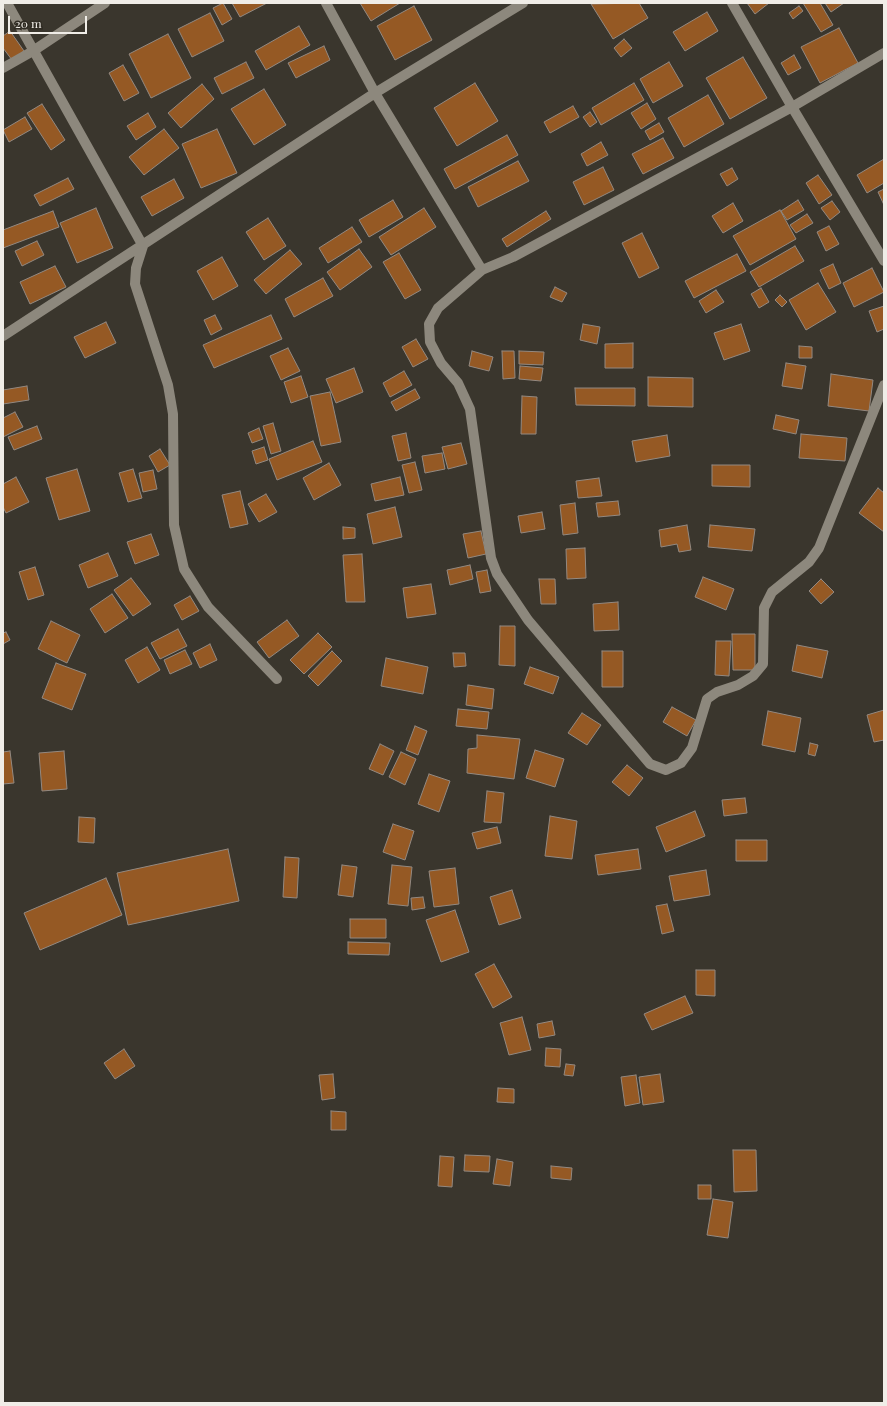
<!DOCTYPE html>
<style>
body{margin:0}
#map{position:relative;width:887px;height:1406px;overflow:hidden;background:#3a362d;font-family:"Playfair Display",serif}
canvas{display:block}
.frame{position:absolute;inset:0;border:4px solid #f0ede7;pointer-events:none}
.scale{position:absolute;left:8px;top:16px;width:79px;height:18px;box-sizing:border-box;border:2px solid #f0ede7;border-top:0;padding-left:5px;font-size:12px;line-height:14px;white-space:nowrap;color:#f0ede7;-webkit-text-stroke:3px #302c23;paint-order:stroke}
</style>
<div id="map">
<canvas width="887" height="1406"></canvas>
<div class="frame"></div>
<div class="scale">20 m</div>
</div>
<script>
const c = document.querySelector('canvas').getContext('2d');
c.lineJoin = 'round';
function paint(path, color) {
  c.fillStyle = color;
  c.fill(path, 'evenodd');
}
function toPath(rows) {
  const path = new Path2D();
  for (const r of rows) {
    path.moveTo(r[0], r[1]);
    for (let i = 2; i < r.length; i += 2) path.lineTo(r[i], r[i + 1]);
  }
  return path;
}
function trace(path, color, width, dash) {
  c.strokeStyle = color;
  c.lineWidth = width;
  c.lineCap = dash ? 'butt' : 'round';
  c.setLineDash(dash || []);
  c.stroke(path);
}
const building = toPath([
 [223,3,232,19,222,25,213,8,223,3],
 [232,3,267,3,240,17,232,3],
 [360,3,400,3,371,21,360,3],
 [639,3,648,18,613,39,591,4,639,3],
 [747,3,769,3,755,14,747,3],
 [803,3,820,3,833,25,821,32,803,3],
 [825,3,844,3,831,12,825,3],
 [414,6,432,40,395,60,377,26,414,6],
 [799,6,803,11,793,19,789,13,799,6],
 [707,12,718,31,685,51,673,32,707,12],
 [210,13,224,41,192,57,178,29,210,13],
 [299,26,310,45,266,70,255,51,299,26],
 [839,28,858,63,820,83,801,47,839,28],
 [10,31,24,51,12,60,3,48,3,36,10,31],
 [168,34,191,78,151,98,129,54,168,34],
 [624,39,632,48,621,57,614,48,624,39],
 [324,46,330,60,296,78,288,63,324,46],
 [794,55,801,68,788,75,781,63,794,55],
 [743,57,767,98,730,119,706,78,743,57],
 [246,62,254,78,222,94,214,78,246,62],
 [669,62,683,86,653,103,640,79,669,62],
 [123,65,139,93,124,101,109,73,123,65],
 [475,83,498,121,457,146,434,108,475,83],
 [634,83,644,100,601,125,592,108,634,83],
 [202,84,214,99,181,128,168,113,202,84],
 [264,89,286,125,254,145,231,109,264,89],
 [708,95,724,124,684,147,668,118,708,95],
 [647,103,656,119,641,129,631,113,647,103],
 [42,104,65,140,51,150,27,113,42,104],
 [573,106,579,117,550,133,544,122,573,106],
 [590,112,597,122,590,127,583,117,590,112],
 [148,113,156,127,136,140,127,126,148,113],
 [25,117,32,129,9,142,3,130,25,117],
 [659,123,664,132,650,140,645,131,659,123],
 [164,129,179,148,144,175,129,157,164,129],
 [217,129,237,173,201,188,182,144,217,129],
 [507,135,518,155,455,189,444,169,507,135],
 [663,138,674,158,643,174,632,154,663,138],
 [601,142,608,155,587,166,581,154,601,142],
 [884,159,884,183,867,193,857,175,884,159],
 [518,161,529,181,478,207,468,187,518,161],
 [603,167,614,190,584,205,573,182,603,167],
 [732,168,738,179,727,186,720,174,732,168],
 [818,175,832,195,819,204,806,183,818,175],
 [68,178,74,189,40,206,34,195,68,178],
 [174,179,184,198,152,216,141,197,174,179],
 [884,189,884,205,878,192,884,189],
 [393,200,403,217,369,237,359,220,393,200],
 [798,200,804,210,787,220,781,211,798,200],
 [832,201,840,212,830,220,821,208,832,201],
 [733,203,743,221,723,233,712,216,733,203],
 [96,208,113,248,77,263,60,223,96,208],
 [424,208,436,227,391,255,379,237,424,208],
 [780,210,796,239,750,265,733,236,780,210],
 [53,211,59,227,3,248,3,230,53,211],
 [546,211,551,219,507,247,502,239,546,211],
 [807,214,813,223,796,233,790,225,807,214],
 [268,218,286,246,264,260,246,232,268,218],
 [829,226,839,244,826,251,817,232,829,226],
 [352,227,362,242,328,263,319,248,352,227],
 [642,233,659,268,639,278,622,243,642,233],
 [37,241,44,255,22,266,15,251,37,241],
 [795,246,804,261,759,287,750,272,795,246],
 [359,249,372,267,340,290,327,272,359,249],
 [290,250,302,264,266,294,254,280,290,250],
 [399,253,421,290,405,299,383,262,399,253],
 [737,254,746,271,694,298,685,281,737,254],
 [222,257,238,286,213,300,197,271,222,257],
 [833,264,841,283,829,289,820,270,833,264],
 [55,266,66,287,30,304,20,282,55,266],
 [872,268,884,292,854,307,843,283,872,268],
 [323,278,333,296,294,317,285,299,323,278],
 [818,283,836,312,806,330,789,300,818,283],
 [555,287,567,293,562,302,550,297,555,287],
 [761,288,769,302,759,308,751,294,761,288],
 [716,290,724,302,706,313,699,301,716,290],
 [780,295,787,302,782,307,775,300,780,295],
 [884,306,884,329,877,332,869,311,884,306],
 [215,315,222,329,211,335,204,320,215,315],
 [271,315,282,339,214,368,203,345,271,315],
 [106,322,116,343,85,358,74,337,106,322],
 [583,324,600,327,597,344,580,340,583,324],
 [741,324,750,351,724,360,714,333,741,324],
 [416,339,428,359,413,367,402,347,416,339],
 [633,343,633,368,605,368,605,344,633,343],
 [799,346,812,347,812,358,799,358,799,346],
 [288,348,300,371,281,380,270,356,288,348],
 [472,351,493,357,489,371,469,366,472,351],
 [502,351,514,351,515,378,503,379,502,351],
 [519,351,544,352,543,365,519,364,519,351],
 [786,363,806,366,802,389,782,386,786,363],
 [520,366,543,368,541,381,519,379,520,366],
 [354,368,363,392,336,403,326,379,354,368],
 [404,371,412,385,390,397,383,383,404,371],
 [831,374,873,380,869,411,828,406,831,374],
 [301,376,308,397,291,403,284,382,301,376],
 [648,377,693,378,693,407,648,406,648,377],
 [27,386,29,400,3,404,3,390,27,386],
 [575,388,635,388,635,406,576,405,575,388],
 [415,389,420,398,396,411,391,402,415,389],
 [330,392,341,442,321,446,310,396,330,392],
 [522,396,537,397,536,434,521,434,522,396],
 [15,412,23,427,3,437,3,418,15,412],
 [776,415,799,420,796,434,773,429,776,415],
 [273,423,281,451,271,454,263,426,273,423],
 [37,426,42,439,14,450,8,437,37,426],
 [259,428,263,439,252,443,248,433,259,428],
 [406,433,411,458,398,461,392,436,406,433],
 [801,434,847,438,845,461,799,458,801,434],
 [667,435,670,456,636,462,632,441,667,435],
 [313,441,322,462,277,480,269,459,313,441],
 [461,443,467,464,448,469,442,447,461,443],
 [264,447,268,460,256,464,252,451,264,447],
 [160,449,170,465,158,472,149,456,160,449],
 [442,453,445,469,425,473,422,456,442,453],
 [415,462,422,490,409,493,402,465,415,462],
 [329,463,341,485,314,500,303,478,329,463],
 [712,465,750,465,750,487,712,486,712,465],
 [77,469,90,511,59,520,46,478,77,469],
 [133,469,142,498,128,502,119,473,133,469],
 [153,470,157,489,143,492,139,473,153,470],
 [16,477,29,502,6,513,3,507,3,484,16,477],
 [400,477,404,495,375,501,371,484,400,477],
 [599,478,602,496,578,498,576,481,599,478],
 [878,488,884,493,884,532,859,513,878,488],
 [240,491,248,524,230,528,222,495,240,491],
 [266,494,277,512,259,522,248,504,266,494],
 [618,501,620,515,598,517,596,503,618,501],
 [575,503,578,533,563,535,560,505,575,503],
 [395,507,402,537,373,544,367,514,395,507],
 [542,512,545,529,521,533,518,516,542,512],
 [687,525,691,550,679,552,677,544,661,547,659,530,687,525],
 [710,525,755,529,752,551,708,547,710,525],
 [343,527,355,528,355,538,343,539,343,527],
 [481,531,486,554,468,558,463,534,481,531],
 [151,534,159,555,135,564,127,542,151,534],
 [585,548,586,578,567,579,566,549,585,548],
 [108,553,118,576,88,588,79,565,108,553],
 [362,554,365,602,346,602,343,555,362,554],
 [470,565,473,579,450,585,447,570,470,565],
 [35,567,44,595,28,600,19,572,35,567],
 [487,570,491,591,480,593,476,572,487,570],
 [703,577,734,589,726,610,695,597,703,577],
 [131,578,151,604,133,616,114,590,131,578],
 [539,579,555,579,556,604,541,604,539,579],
 [821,579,834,592,821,604,809,591,821,579],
 [431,584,436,614,407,618,403,588,431,584],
 [112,594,128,618,105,633,90,609,112,594],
 [190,596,199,611,182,620,174,605,190,596],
 [618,602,619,630,594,631,593,604,618,602],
 [287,620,299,636,269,658,257,642,287,620],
 [51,621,80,635,67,663,38,649,51,621],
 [500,626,515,626,515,666,499,665,500,626],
 [178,629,187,646,160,659,151,643,178,629],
 [6,632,10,640,3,644,3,633,6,632],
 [318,633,332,647,304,674,290,660,318,633],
 [732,634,755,634,755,670,733,670,732,634],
 [716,641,731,641,729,676,715,675,716,641],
 [210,644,217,660,200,668,193,653,210,644],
 [797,645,828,651,822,678,792,671,797,645],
 [147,647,160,670,138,683,125,660,147,647],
 [185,650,192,664,170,674,164,660,185,650],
 [332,651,342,661,318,686,308,676,332,651],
 [602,651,623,651,623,687,602,687,602,651],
 [453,653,465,653,466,666,454,667,453,653],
 [386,658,428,667,423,694,381,686,386,658],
 [56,663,86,674,72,710,42,698,56,663],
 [530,667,559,677,553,694,524,684,530,667],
 [468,685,494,689,492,709,466,705,468,685],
 [672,707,696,720,687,736,663,722,672,707],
 [458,709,489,712,487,729,456,726,458,709],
 [884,710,884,740,874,742,867,715,884,710],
 [768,711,801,718,795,752,762,745,768,711],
 [582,713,601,725,587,745,568,733,582,713],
 [415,726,427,731,418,755,406,750,415,726],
 [477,735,520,739,514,779,467,773,468,749,477,748,477,735],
 [810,743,818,745,815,756,808,754,810,743],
 [380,744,394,751,383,775,369,769,380,744],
 [535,750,564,759,555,787,526,778,535,750],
 [10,751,14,783,3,784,3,752,10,751],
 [64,751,67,789,42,791,39,753,64,751],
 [401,752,416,759,405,785,389,777,401,752],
 [627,765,643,778,629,796,612,782,627,765],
 [429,774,450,781,439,812,418,804,429,774],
 [487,791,504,793,501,823,484,822,487,791],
 [745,798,747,813,724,816,722,800,745,798],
 [695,811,705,836,666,852,656,827,695,811],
 [550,816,577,821,572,859,545,856,550,816],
 [79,817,95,818,94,843,78,842,79,817],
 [393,824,414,831,405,860,383,852,393,824],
 [497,827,501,843,477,849,472,833,497,827],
 [736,840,767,840,767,861,736,861,736,840],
 [228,849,239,901,128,925,117,873,228,849],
 [638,849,641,869,598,875,595,855,638,849],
 [285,857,299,858,297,898,283,897,285,857],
 [342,865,357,867,353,897,338,895,342,865],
 [392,865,412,867,408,906,388,904,392,865],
 [455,868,459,904,434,907,429,871,455,868],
 [706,870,710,895,674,901,669,876,706,870],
 [106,878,122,915,40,950,24,913,106,878],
 [512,890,521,918,499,925,490,897,512,890],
 [423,897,425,908,412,910,411,898,423,897],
 [667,904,674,931,662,934,656,906,667,904],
 [455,910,469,952,441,962,426,920,455,910],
 [350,919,386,919,386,938,350,938,350,919],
 [348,942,390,943,389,955,348,954,348,942],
 [494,964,512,997,493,1008,475,974,494,964],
 [696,970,715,970,715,996,696,995,696,970],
 [685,996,693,1013,652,1030,644,1014,685,996],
 [522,1017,531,1050,509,1055,500,1023,522,1017],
 [552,1021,555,1035,539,1038,537,1024,552,1021],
 [546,1048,561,1049,560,1067,545,1066,546,1048],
 [124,1049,135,1066,115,1079,104,1063,124,1049],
 [566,1064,575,1065,573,1076,564,1075,566,1064],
 [333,1074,335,1098,322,1100,319,1075,333,1074],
 [660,1074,664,1102,643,1105,639,1077,660,1074],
 [636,1075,640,1103,625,1106,621,1077,636,1075],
 [498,1088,514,1089,514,1103,497,1102,498,1088],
 [331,1111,346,1112,346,1130,331,1130,331,1111],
 [733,1150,756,1150,757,1191,734,1192,733,1150],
 [465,1155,490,1156,489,1172,464,1171,465,1155],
 [440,1156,454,1157,452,1187,438,1186,440,1156],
 [497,1159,513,1162,510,1186,493,1184,497,1159],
 [551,1166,572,1168,571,1180,551,1178,551,1166],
 [698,1185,711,1185,711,1199,698,1199,698,1185],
 [713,1199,733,1202,728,1238,707,1235,713,1199]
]);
const minor = toPath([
 [7,3,143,246,136,268,135,284,168,385,173,414,174,525,184,569,208,607,277,679],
 [326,3,375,93,482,270,513,257,792,107,884,53],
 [732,3,792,107,884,261],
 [3,68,33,51,105,3],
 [482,270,438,308,429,324,430,342,441,363,458,383,470,409,491,558,497,574,528,620,650,764,666,770,681,763,692,748,707,699,717,692,738,685,753,676,763,664,764,608,772,592,809,562,819,548,884,385],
 [3,336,375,93,523,3]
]);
paint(building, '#955924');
trace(building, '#938981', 1);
trace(minor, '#8d887d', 10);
</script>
